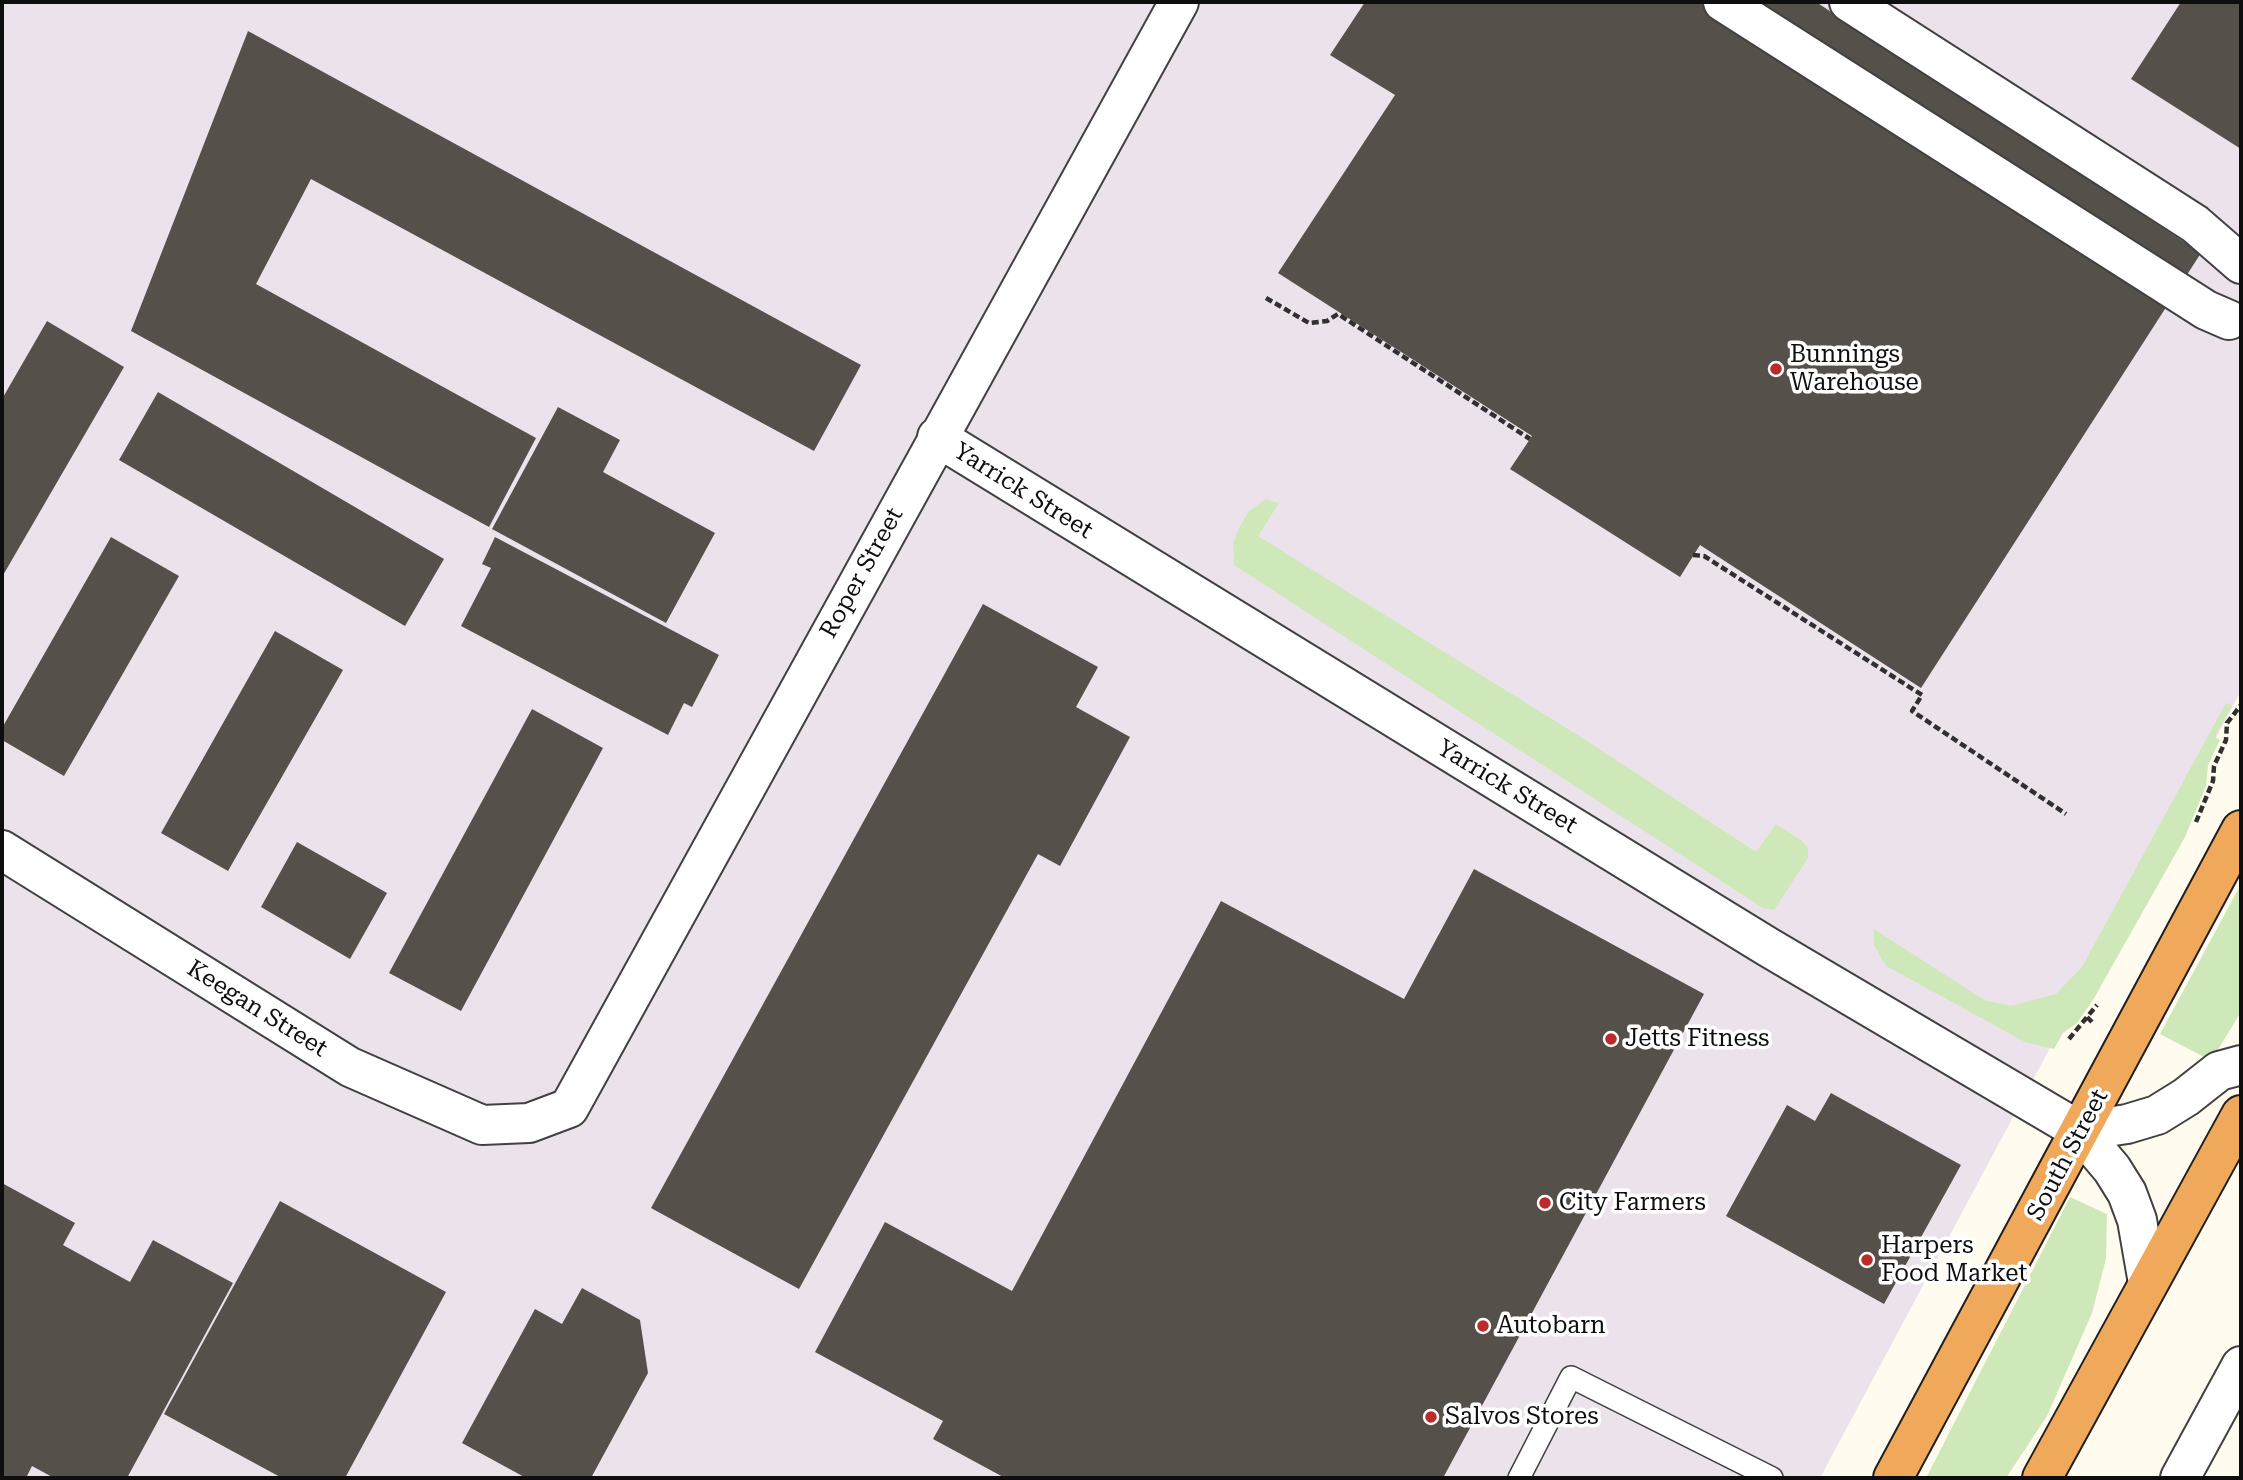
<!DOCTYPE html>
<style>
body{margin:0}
#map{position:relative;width:2243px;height:1480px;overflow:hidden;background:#fffcef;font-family:"Roboto Serif",serif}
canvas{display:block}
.frame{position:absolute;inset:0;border:4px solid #0e0e0e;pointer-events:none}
</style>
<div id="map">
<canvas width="2243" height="1480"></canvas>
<div class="frame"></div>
</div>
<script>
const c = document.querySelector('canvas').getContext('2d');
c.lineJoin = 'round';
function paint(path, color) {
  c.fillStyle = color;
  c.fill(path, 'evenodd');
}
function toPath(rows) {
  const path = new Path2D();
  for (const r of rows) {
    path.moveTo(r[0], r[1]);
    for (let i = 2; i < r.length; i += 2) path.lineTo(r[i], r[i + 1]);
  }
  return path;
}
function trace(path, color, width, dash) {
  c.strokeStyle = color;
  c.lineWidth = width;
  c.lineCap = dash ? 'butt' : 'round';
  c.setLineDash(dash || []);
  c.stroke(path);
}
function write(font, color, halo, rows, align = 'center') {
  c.font = font + ' "Roboto Serif",serif';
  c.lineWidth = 7;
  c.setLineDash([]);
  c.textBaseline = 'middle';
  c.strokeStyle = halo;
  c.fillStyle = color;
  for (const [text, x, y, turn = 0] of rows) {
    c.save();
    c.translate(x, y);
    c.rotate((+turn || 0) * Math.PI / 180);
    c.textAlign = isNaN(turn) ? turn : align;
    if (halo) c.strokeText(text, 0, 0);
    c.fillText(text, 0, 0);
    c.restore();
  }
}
const industrial = toPath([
 [2,2,2241,2,2241,691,1820,1478,2,1478]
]);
const green = toPath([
 [1266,499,1279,503,1258,536,1584,739,1756,852,1776,824,1801,840,1808,848,1808,858,1774,910,1763,908,1234,565,1233,544,1238,530,1249,511],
 [2226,703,2232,705,2215,737,2220,740,2208,765,2206,786,2185,837,2093,1000,2077,1023,2063,1033,2054,1049,2025,1042,1888,967,1882,960,1874,945,1874,929,1984,1000,2011,1006,2056,994,2082,967],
 [2241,884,2241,1012,2219,1048,2208,1059,2160,1034],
 [2070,1197,2107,1214,2106,1259,2092,1313,2047,1416,2006,1478,1926,1478]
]);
const building = toPath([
 [1365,2,1816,2,2201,253,1921,688,1700,545,1680,577,1510,469,1532,436,1278,273,1395,95,1330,55],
 [2181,2,2241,2,2241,149,2131,79],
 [248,31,861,365,814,451,311,179,256,284,536,438,489,527,131,331],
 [47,321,124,367,2,577,2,399],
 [158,392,444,559,405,626,119,460],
 [558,407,620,440,603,472,715,533,666,623,492,529],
 [111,537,179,576,64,776,2,740,2,728],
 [495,537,719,655,692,707,684,703,668,735,461,626,491,568,482,564],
 [983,604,1098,667,1076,707,1130,737,1060,866,1038,854,799,1289,651,1208],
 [275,631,343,670,228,871,161,833],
 [532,709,603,748,461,1011,389,973],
 [297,842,387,893,350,959,261,907],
 [1474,869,1704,994,1443,1478,1005,1478,933,1439,943,1421,815,1352,885,1222,1012,1291,1221,901,1404,999],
 [1831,1093,1961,1165,1884,1304,1726,1216,1787,1105,1815,1121],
 [2,1183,75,1223,63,1245,130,1282,153,1240,233,1283,127,1478,54,1478,32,1466,26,1478,2,1478],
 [280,1201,446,1292,345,1478,282,1478,164,1414],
 [582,1288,640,1320,648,1373,591,1478,526,1478,462,1443,535,1309,562,1324]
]);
const path = toPath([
 [1266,298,1309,323,1327,321,1338,314,1530,439],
 [1693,555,1704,556,1922,695,1912,711,2066,814],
 [2196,822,2213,781,2214,766,2226,740,2227,723,2241,705],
 [2092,1022,2087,1017,2097,1005],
 [2069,1039,2087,1017]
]);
const lane = toPath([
 [1519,1478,1571,1377,1772,1478]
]);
const street = toPath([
 [1723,2,2206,310,2229,320],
 [1849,2,2195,224,2241,264],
 [937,437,1768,947,2080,1131,2112,1169,2127,1193,2137,1220,2148,1283],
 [2,850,350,1067,482,1125,529,1123,569,1108,1179,2],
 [2080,1131,2127,1124,2157,1115,2186,1097,2219,1071,2241,1065],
 [2180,1478,2241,1366]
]);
const highway = toPath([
 [1893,1478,2241,830],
 [2042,1478,2241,1115]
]);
const markers = [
 [1776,369,7,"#ba2b29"],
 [1611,1039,7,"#ba2b29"],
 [1545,1203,7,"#ba2b29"],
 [1867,1260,7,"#ba2b29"],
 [1483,1326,7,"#ba2b29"],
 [1431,1417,7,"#ba2b29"]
];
const poiNames = [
 ["Bunnings",1790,355],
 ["Warehouse",1790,383],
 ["Jetts Fitness",1625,1039],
 ["City Farmers",1559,1203],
 ["Harpers",1881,1246],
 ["Food Market",1881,1274],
 ["Autobarn",1497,1326],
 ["Salvos Stores",1445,1417]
];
const streetNames = [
 ["Yarrick Street",1023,491,32],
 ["Roper Street",862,573,-61],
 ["Yarrick Street",1507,787,31],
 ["Keegan Street",257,1009,32],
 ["South Street",2068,1155,-62]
];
paint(industrial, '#ece2ec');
paint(green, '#cfe8b9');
paint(building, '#56504a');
trace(lane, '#414141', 24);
trace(street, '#414141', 42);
trace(highway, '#1f1f1f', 42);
trace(path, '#303030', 4.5, [7, 3.5]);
trace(lane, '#fff', 21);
trace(street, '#fff', 38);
trace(highway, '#f0a95b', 38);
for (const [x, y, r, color] of markers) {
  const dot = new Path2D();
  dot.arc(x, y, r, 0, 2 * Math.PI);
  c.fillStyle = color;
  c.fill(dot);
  trace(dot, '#fff', 2.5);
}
write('24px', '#0e0e0e', '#fff', poiNames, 'left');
write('24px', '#0e0e0e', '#fff', streetNames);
</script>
